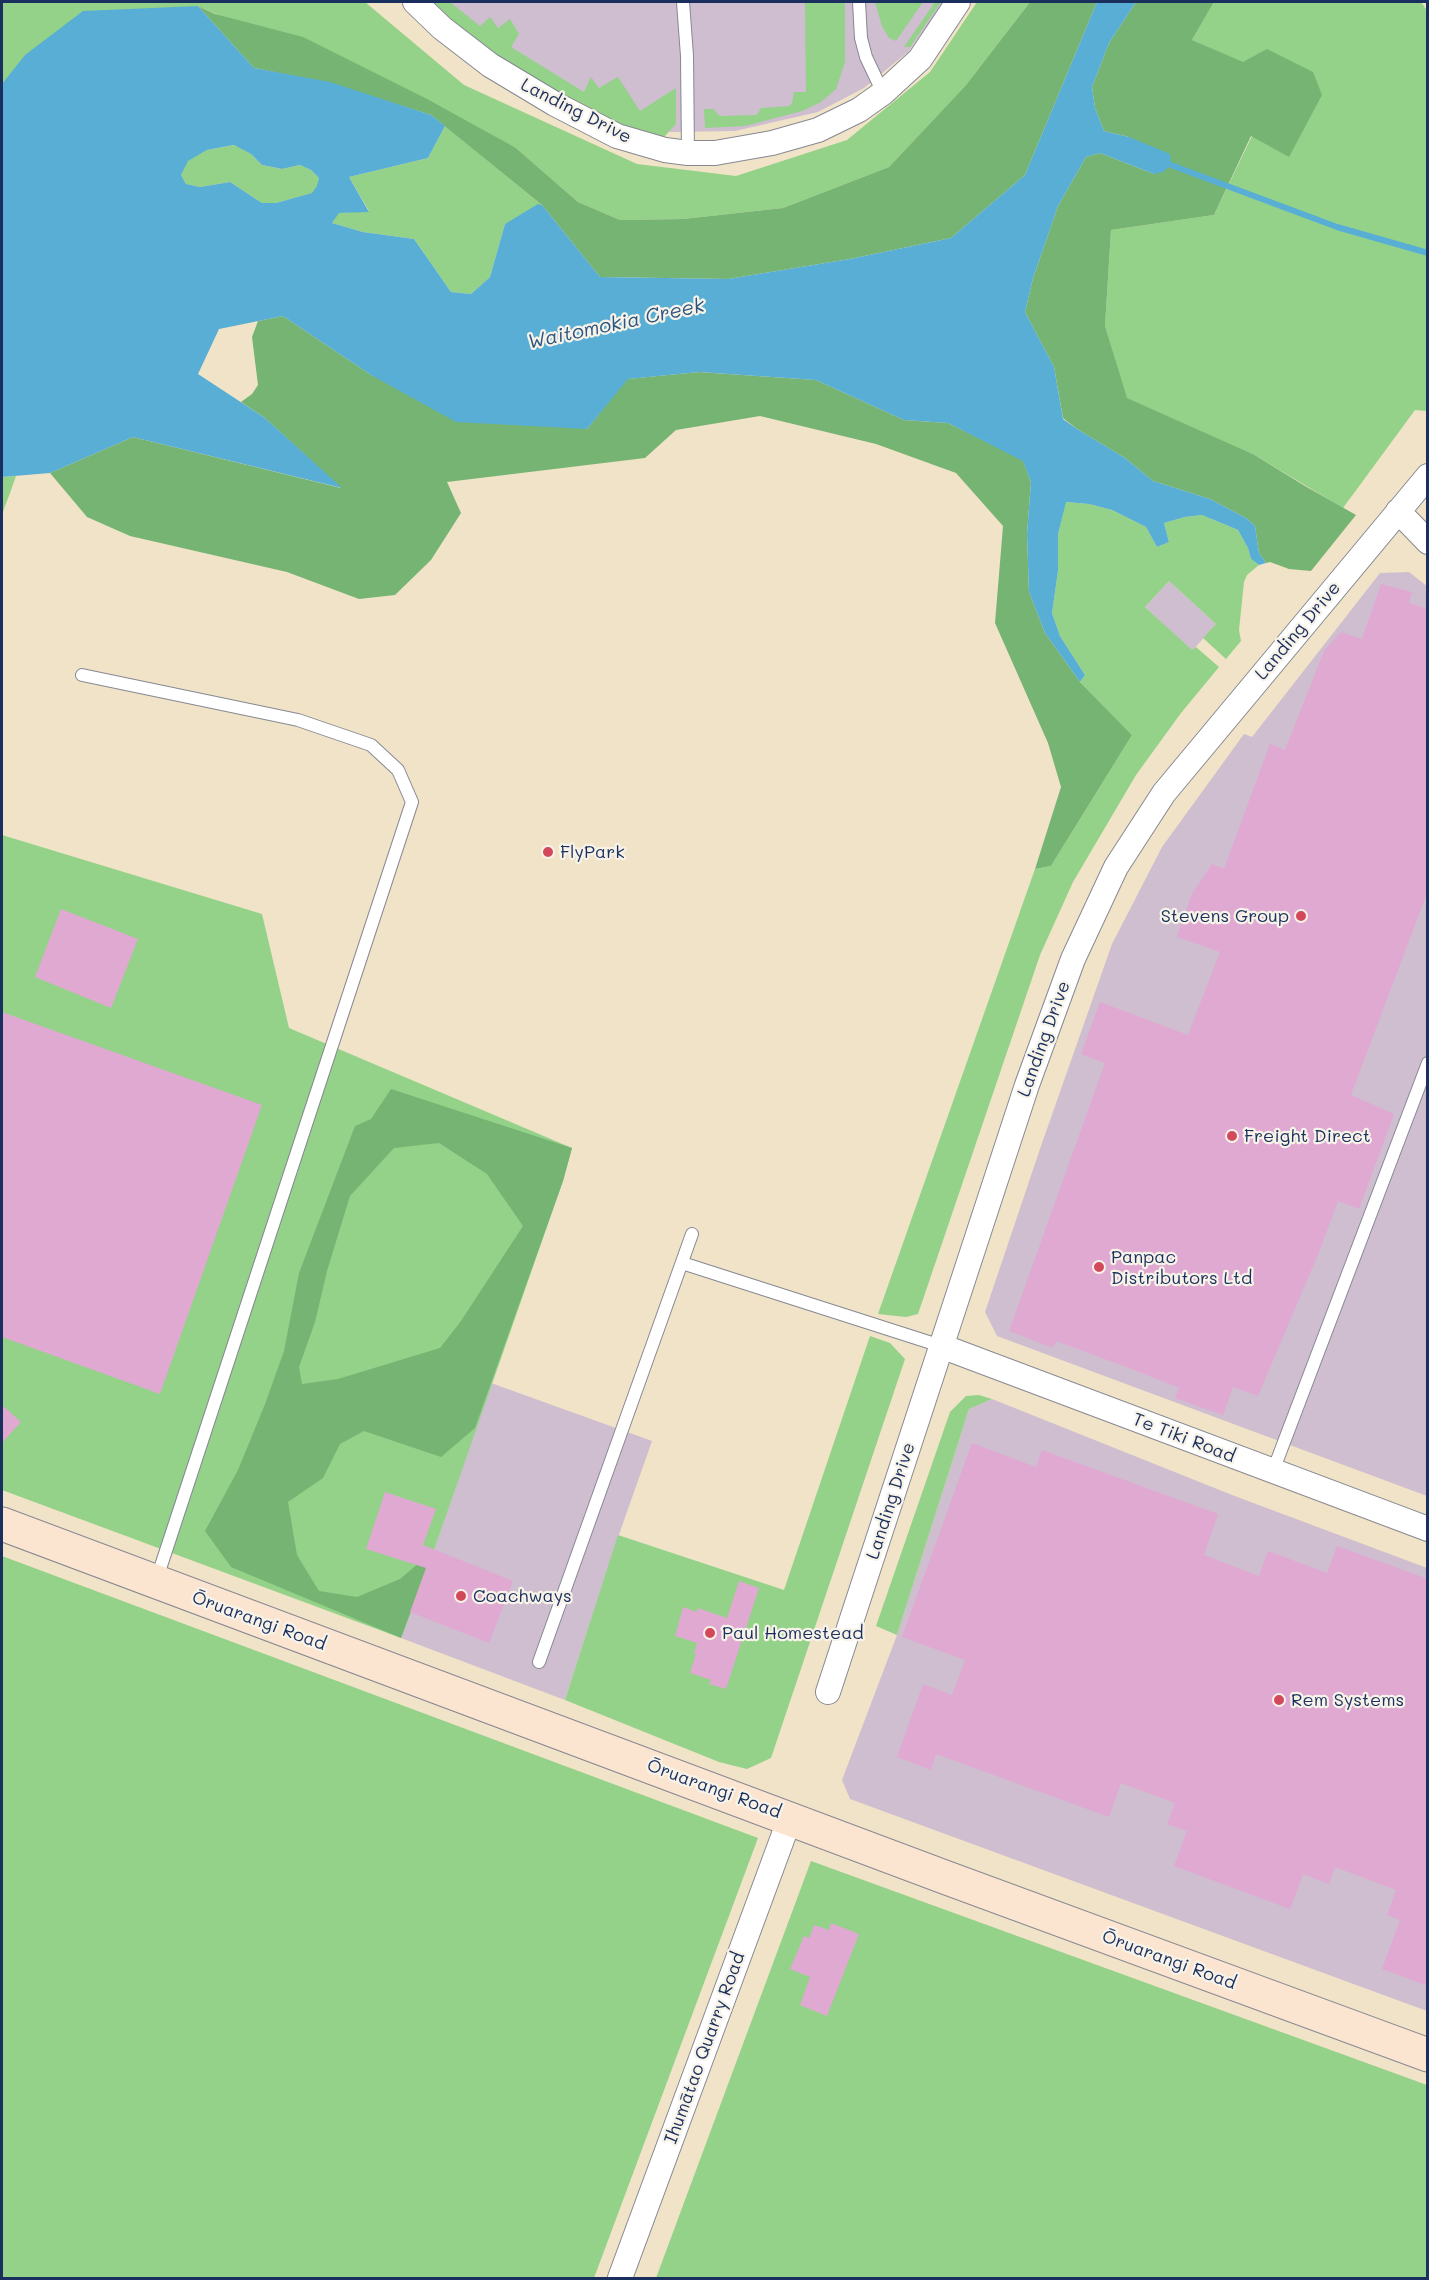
<!DOCTYPE html>
<meta charset="utf-8">
<style>
body{margin:0}
#map{position:relative;width:1429px;height:2280px;overflow:hidden;background:#f1e3c7;font-family:Mali,sans-serif}
canvas{display:block}
.frame{position:absolute;inset:0;border:3px solid #1b2f5e;pointer-events:none}
</style>
<div id="map">
<canvas width="1429" height="2280"></canvas>
<div class="frame"></div>
</div>
<script>
const c = document.querySelector('canvas').getContext('2d');
c.lineJoin = 'round';
function paint(path, color) {
  c.fillStyle = color;
  c.fill(path, 'evenodd');
}
function toPath(rows) {
  const path = new Path2D();
  for (const r of rows) {
    path.moveTo(r[0], r[1]);
    for (let i = 2; i < r.length; i += 2) path.lineTo(r[i], r[i + 1]);
  }
  return path;
}
function trace(path, color, width, dash) {
  c.strokeStyle = color;
  c.lineWidth = width;
  c.lineCap = dash ? 'butt' : 'round';
  c.setLineDash(dash || []);
  c.stroke(path);
}
function write(font, color, halo, rows, align = 'center') {
  c.font = font + ' Mali,sans-serif';
  c.lineWidth = 4.5;
  c.setLineDash([]);
  c.textBaseline = 'middle';
  c.strokeStyle = halo;
  c.fillStyle = color;
  for (const [text, x, y, turn = 0] of rows) {
    c.save();
    c.translate(x, y);
    c.rotate((+turn || 0) * Math.PI / 180);
    c.textAlign = isNaN(turn) ? turn : align;
    if (halo) c.strokeText(text, 0, 0);
    c.fillText(text, 0, 0);
    c.restore();
  }
}
const industrial = toPath([
 [436,2,944,2,909,51,864,88,818,112,735,131,671,132,592,109],
 [1409,572,1428,587,1427,1496,997,1336,985,1312,1041,1146,1112,944,1162,847,1244,734,1252,737,1380,573],
 [1169,581,1216,624,1192,651,1145,607],
 [491,1383,652,1441,616,1543,565,1700,401,1638,434,1550],
 [992,1399,1232,1495,1427,1568,1427,2011,850,1799,842,1780,897,1635,969,1409]
]);
const green = toPath([
 [2,2,365,2,464,85,637,164,736,176,847,140,930,72,977,2,1030,2,966,85,889,167,783,208,683,219,620,220,578,202,516,148,198,6,2,84],
 [422,2,450,2,480,26,490,17,498,28,510,19,519,34,511,47,584,92,591,77,599,88,618,77,640,111,676,88,676,124,664,137,615,125,497,60],
 [805,2,845,2,845,62,836,89,821,102,802,111,745,126,705,128,704,109,713,109,720,116,757,115,761,108,789,106,792,104,794,92,806,92],
 [875,2,923,2,896,41,889,38,882,26],
 [935,2,941,2,910,47,904,47],
 [1214,2,1421,2,1428,12,1427,411,1415,410,1343,508,1253,454,1126,398,1105,326,1111,230,1214,215,1252,136,1243,63,1192,40],
 [445,126,542,205,505,224,490,277,471,294,451,292,414,239,363,232,332,223,338,213,369,211,349,177,428,158],
 [235,145,251,154,262,165,282,169,300,165,311,170,319,178,318,186,313,193,276,203,262,203,230,182,200,187,186,184,181,175,187,161,207,150],
 [16,476,10,493,2,514,2,477],
 [1065,502,1089,504,1112,510,1146,527,1157,547,1169,542,1164,523,1185,517,1202,515,1238,530,1248,548,1251,559,1259,565,1247,575,1244,582,1239,630,1241,641,1226,659,1203,638,1216,624,1169,581,1145,607,1192,650,1196,647,1219,667,1181,713,1136,775,1073,882,1040,955,918,1314,906,1317,878,1314,1035,869,1051,866,1132,735,1080,682,1085,675,1060,636,1052,613,1058,571,1058,534],
 [2,835,262,914,289,1028,572,1148,563,1181,434,1550,401,1638,2,1490],
 [870,1336,890,1343,905,1359,771,1758,747,1769,719,1762,565,1700,618,1535,784,1590],
 [979,1395,992,1399,969,1409,897,1635,876,1626,950,1412,966,1396],
 [2,1556,758,1838,594,2278,2,2278],
 [811,1861,1427,2085,1427,2278,656,2278]
]);
const forest = toPath([
 [1030,2,1097,2,1025,175,951,238,850,259,728,279,600,277,542,205,431,115,330,83,254,68,198,6,215,14,303,37,427,99,516,148,578,202,620,220,683,219,783,208,889,167,966,85],
 [1136,2,1214,2,1192,40,1243,62,1267,49,1313,72,1322,95,1289,157,1251,136,1214,215,1111,230,1105,326,1127,398,1253,454,1305,486,1356,515,1311,571,1289,569,1270,562,1266,563,1259,553,1255,526,1246,518,1210,499,1153,481,1125,458,1077,429,1063,418,1054,367,1025,312,1033,278,1058,206,1086,157,1100,153,1154,174,1129,137,1104,131,1095,108,1092,87,1109,43],
 [283,316,371,375,587,429,627,379,699,372,816,380,904,420,948,423,1023,460,1031,482,1027,534,1029,592,1045,633,1080,682,1132,735,1051,866,1035,869,1061,787,1048,743,995,623,1003,526,956,473,876,444,760,416,676,430,645,458,447,482,461,513,431,560,395,595,359,599,287,572,130,536,87,517,50,473,133,437,341,488,265,418,241,402,252,394,258,385,252,337,258,321],
 [391,1089,572,1148,563,1181,475,1428,441,1457,364,1431,340,1444,323,1478,288,1502,297,1555,319,1591,357,1597,400,1579,434,1550,401,1638,231,1567,205,1531,238,1470,265,1404,284,1351,299,1273,355,1126,371,1119],
 [439,1143,487,1174,523,1226,461,1321,440,1348,338,1379,302,1384,299,1367,315,1322,327,1271,350,1196,394,1148]
]);
const water = toPath([
 [1097,2,1136,2,1109,43,1092,87,1095,108,1104,131,1129,137,1170,154,1171,165,1163,172,1154,174,1100,153,1086,157,1058,206,1033,278,1025,312,1054,367,1063,419,1077,429,1125,458,1153,481,1210,499,1246,518,1255,526,1259,553,1266,563,1259,565,1251,559,1248,548,1238,530,1202,515,1185,517,1164,523,1169,542,1157,547,1146,527,1112,510,1089,504,1066,502,1058,534,1058,571,1052,613,1060,636,1085,675,1080,682,1045,633,1029,592,1027,534,1031,482,1023,461,948,423,904,420,816,380,699,372,628,379,587,429,456,422,371,375,283,316,219,329,198,374,265,418,342,488,133,437,50,473,2,477,2,84,25,55,83,11,198,6,254,68,330,82,431,115,445,126,428,158,349,177,369,212,339,213,332,223,363,232,414,239,451,292,471,294,490,277,505,224,538,204,542,205,600,277,728,279,850,259,951,238,1025,175],
 [234,145,251,154,262,165,282,169,300,165,311,170,319,178,317,186,312,193,276,203,262,203,230,182,200,187,186,184,181,175,188,161,207,150]
]);
const stream = toPath([
 [1171,165,1337,227,1428,253]
]);
const building = toPath([
 [1381,584,1412,592,1409,603,1428,609,1428,890,1351,1095,1394,1114,1359,1209,1338,1201,1319,1252,1258,1396,1233,1387,1223,1415,1175,1398,1179,1388,1129,1368,1056,1341,1053,1348,1009,1331,1105,1063,1081,1054,1100,1002,1188,1035,1220,952,1177,937,1192,894,1212,864,1224,869,1270,744,1285,750,1324,651,1341,632,1362,639],
 [61,909,138,939,111,1008,35,977],
 [2,1012,262,1105,160,1394,2,1337],
 [2,1405,21,1422,2,1443],
 [972,1443,1036,1467,1042,1450,1218,1514,1204,1555,1259,1576,1268,1551,1327,1573,1337,1546,1428,1579,1428,1986,1382,1969,1400,1920,1387,1915,1396,1890,1335,1867,1329,1884,1303,1874,1290,1909,1174,1866,1187,1831,1167,1824,1175,1803,1121,1783,1109,1817,936,1754,931,1770,897,1757,923,1684,952,1695,965,1660,902,1637],
 [385,1492,436,1509,423,1545,513,1581,489,1643,410,1612,426,1568,366,1549],
 [739,1581,759,1588,726,1689,709,1684,711,1680,690,1673,696,1654,694,1654,697,1643,675,1636,683,1607,697,1612,698,1608,727,1618],
 [831,1923,859,1934,827,2016,800,2005,810,1977,790,1969,804,1936,809,1938,814,1925,829,1930]
]);
const lane = toPath([
 [683,2,687,56,688,153],
 [859,2,861,38,866,57,883,93],
 [82,675,298,720,371,745,398,770,412,802,156,1581],
 [682,1263,941,1346],
 [1273,1471,1428,1063],
 [539,1662,692,1234]
]);
const street = toPath([
 [415,2,442,28,490,65,555,104,617,136,665,150,688,153,715,153,772,143,818,130,859,110,883,93,920,59,958,2],
 [1398,511,1428,542],
 [941,1346,1428,1529],
 [828,1692,1027,1085,1073,959,1116,867,1164,793,1428,476],
 [620,2278,790,1818]
]);
const secondary = toPath([
 [2,1524,947,1878,1428,2055]
]);
const markers = [
 [548,852,6,"#d1495b"],
 [1301,916,6,"#d1495b"],
 [1232,1136,6,"#d1495b"],
 [1099,1267,6,"#d1495b"],
 [461,1596,6,"#d1495b"],
 [710,1633,6,"#d1495b"],
 [1279,1700,6,"#d1495b"]
];
const streetNames = [
 ["Landing Drive",576,111,27],
 ["Landing Drive",1298,631,-50],
 ["Landing Drive",1044,1039,-70],
 ["Te Tiki Road",1184,1438,21],
 ["Landing Drive",891,1501,-72],
 ["Ōruarangi Road",259,1621,20],
 ["Ōruarangi Road",714,1789,20],
 ["Ōruarangi Road",1169,1960,20],
 ["Ihumātao Quarry Road",705,2048,-70]
];
const poiNames = [
 ["FlyPark",560,852],
 ["Stevens Group",1289,916,"right"],
 ["Freight Direct",1244,1136],
 ["Panpac",1111,1257],
 ["Distributors Ltd",1111,1278],
 ["Coachways",473,1596],
 ["Paul Homestead",722,1633],
 ["Rem Systems",1291,1700]
];
const waterNames = [
 ["Waitomokia Creek",616,324,-12]
];
paint(industrial, '#cfbdd0');
paint(green, '#93d288');
paint(forest, '#76b474');
paint(water, '#58aed4');
trace(stream, '#58aed4', 6);
paint(building, '#e0a9d2');
trace(lane, '#868992', 14);
trace(street, '#868992', 26);
trace(secondary, '#868992', 35);
trace(lane, '#fff', 12);
trace(street, '#fff', 24);
trace(secondary, '#fce5d0', 33);
for (const [x, y, r, color] of markers) {
  const dot = new Path2D();
  dot.arc(x, y, r, 0, 2 * Math.PI);
  c.fillStyle = color;
  c.fill(dot);
  trace(dot, '#f7f3e8', 2);
}
write('18px', '#1b2f5e', '#f7f3e8', streetNames);
write('18px', '#1b2f5e', '#f7f3e8', poiNames, 'left');
write('italic 20px', '#2d5581', '#f7f3e8', waterNames);
</script>
